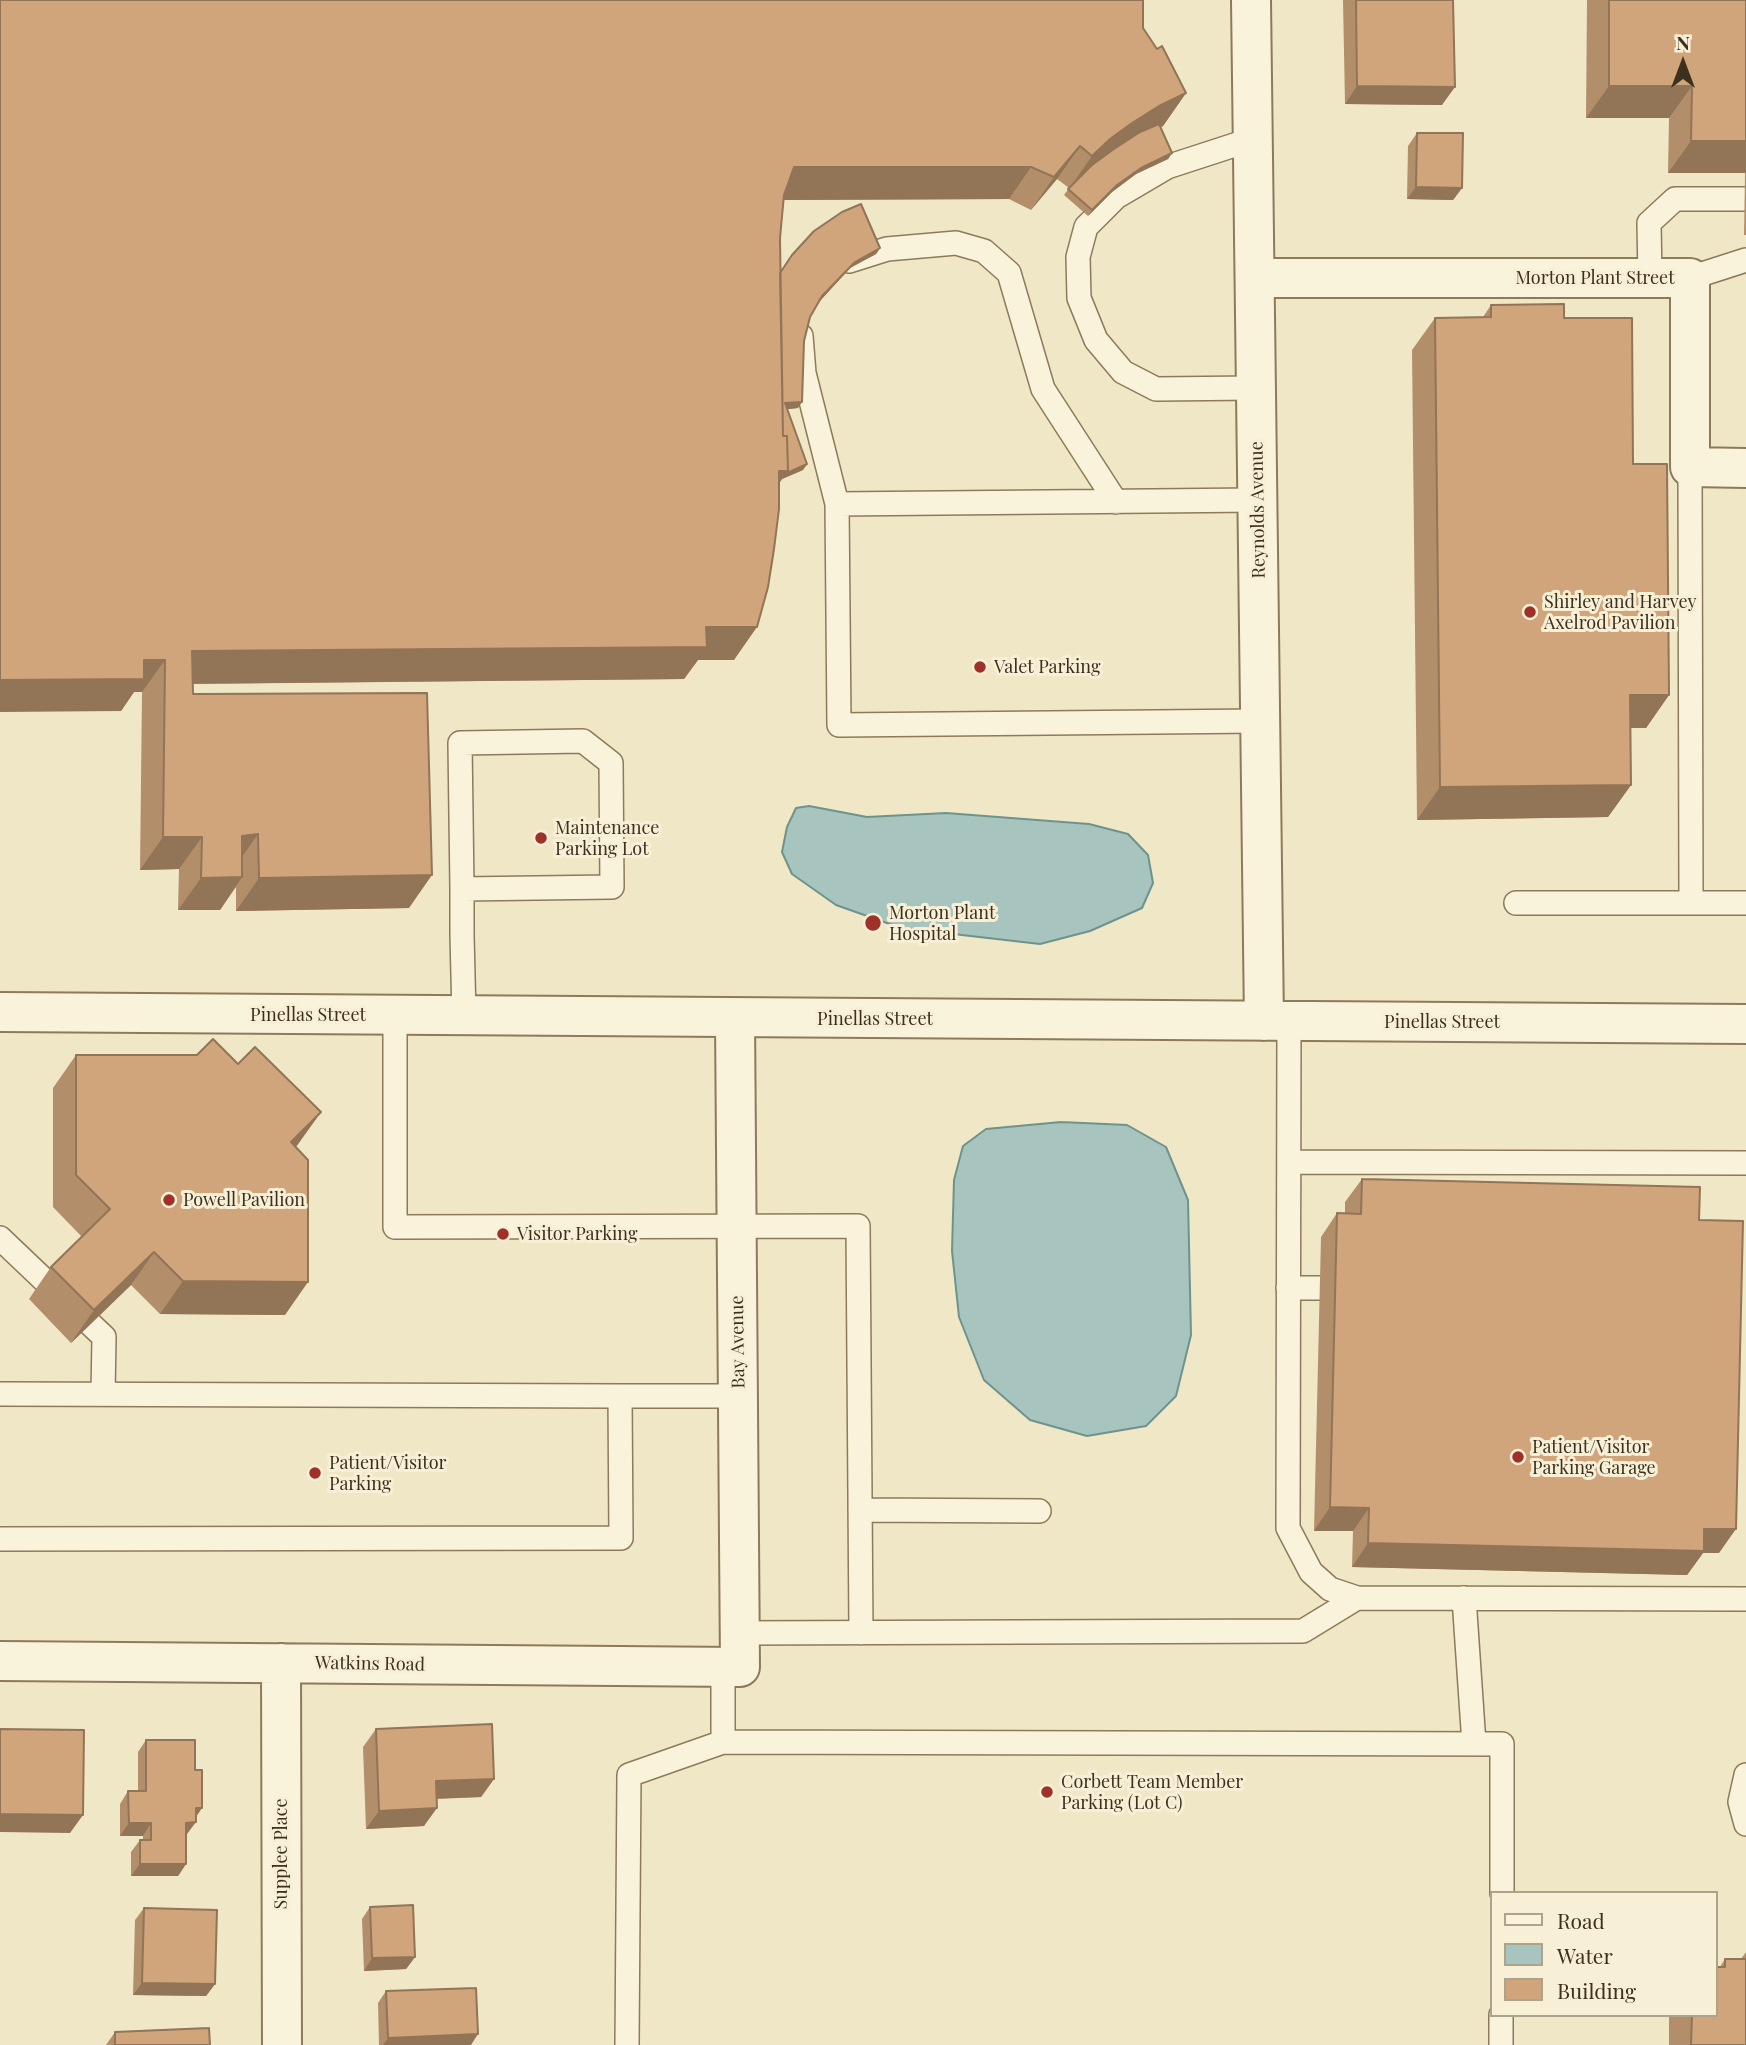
<!DOCTYPE html>
<style>
body{margin:0}
#map{position:relative;width:1746px;height:2045px;overflow:hidden;background:#f0e7c7;font-family:"Playfair Display",serif}
canvas{display:block}
.legend{position:absolute;left:1490px;top:1891px;width:228px;height:126px;box-sizing:border-box;background:#f7f0d7;border:2px solid #ada38d;margin:0;padding:9px 12px;list-style:none;font-size:21px;color:#3d301f}
.legend li{display:flex;align-items:center;gap:14px;height:35px}
.legend b{width:35px;border:2px solid #ada38d}
.north{position:absolute;left:1648px;top:28px;width:70px;height:70px;-webkit-text-stroke:5px #f7f0d7;paint-order:stroke;rotate:0deg;font-size:19px;font-weight:700;line-height:28px;text-align:center;color:#3d301f}
.north::after{content:'';display:block;margin:auto;width:24px;height:32px;background:#3d301f;clip-path:polygon(50% 0,100% 100%,50% 72%,0 100%)}
</style>
<div id="map">
<canvas width="1746" height="2045"></canvas>
<ul class="legend">
<li><b style="height:9px;background:#faf3db"></b>Road</li>
<li><b style="height:19px;background:#a8c4be"></b>Water</li>
<li><b style="height:19px;background:#d0a57b"></b>Building</li>
</ul>
<div class="north">N</div>
</div>
<script>
const c = document.querySelector('canvas').getContext('2d');
c.lineJoin = 'round';
function paint(path, color) {
  c.fillStyle = color;
  c.fill(path, 'evenodd');
}
function toPath(rows) {
  const path = new Path2D();
  for (const r of rows) {
    path.moveTo(r[0], r[1]);
    for (let i = 2; i < r.length; i += 2) path.lineTo(r[i], r[i + 1]);
  }
  return path;
}
function trace(path, color, width, dash) {
  c.strokeStyle = color;
  c.lineWidth = width;
  c.lineCap = dash ? 'butt' : 'round';
  c.setLineDash(dash || []);
  c.stroke(path);
}
function write(font, color, halo, rows, align = 'center') {
  c.font = font + ' "Playfair Display",serif';
  c.lineWidth = 6;
  c.setLineDash([]);
  c.textBaseline = 'middle';
  c.strokeStyle = halo;
  c.fillStyle = color;
  for (const [text, x, y, turn = 0] of rows) {
    c.save();
    c.translate(x, y);
    c.rotate((+turn || 0) * Math.PI / 180);
    c.textAlign = isNaN(turn) ? turn : align;
    if (halo) c.strokeText(text, 0, 0);
    c.fillText(text, 0, 0);
    c.restore();
  }
}
const water = toPath([
 [809,806,867,817,946,813,1089,824,1128,834,1148,855,1153,883,1142,908,1090,931,1040,944,901,928,836,905,792,874,782,852,787,827,796,808,809,806],
 [1061,1122,1127,1125,1166,1147,1188,1200,1191,1335,1176,1396,1146,1426,1087,1436,1030,1420,984,1380,959,1317,952,1251,954,1180,963,1146,986,1129,1061,1122]
]);
const service = toPath([
 [1253,139,1167,167,1116,197,1086,227,1078,257,1079,298,1096,340,1123,372,1156,389,1256,388],
 [849,261,887,249,956,243,984,251,1009,273,1043,389,1116,502],
 [1650,278,1649,223,1675,199,1746,199],
 [1690,278,1746,260],
 [801,336,804,373,837,504,839,725,1260,721],
 [1690,467,1691,903],
 [837,504,1257,500],
 [462,889,612,887,611,763,583,741,460,743,462,889,462,935,464,1016],
 [1516,903,1746,903],
 [395,1016,395,1227,858,1226,861,1633],
 [1289,1021,1288,1528,1311,1572,1330,1589,1357,1598,1746,1599],
 [1289,1162,1746,1163],
 [0,1238,104,1337,103,1394],
 [1288,1288,1319,1288],
 [0,1394,620,1396],
 [860,1510,1039,1511],
 [0,1539,621,1538,620,1396,738,1396],
 [1464,1598,1474,1744],
 [740,1633,1303,1631,1357,1598],
 [723,1667,723,1742],
 [1746,1775,1740,1802,1746,1824],
 [627,2045,629,1775,723,1742,1502,1744,1502,1893],
 [1501,2045,1501,2015]
]);
const minor = toPath([
 [1251,0,1264,1021],
 [1255,278,1690,278,1690,467,1746,468],
 [0,1012,1746,1024],
 [0,1661,740,1667,735,1018],
 [281,1663,282,2045]
]);
const wall = toPath([
 [0,0,1143,28,1186,93,1163,126,1161,127,1172,153,1168,159,1136,174,1112,192,1088,216,1064,195,1069,188,1057,179,1031,210,1009,199,783,200,780,238,780,272,880,248,876,254,850,268,820,301,810,317,804,341,798,408,787,409,807,464,803,470,782,479,779,484,734,660,698,660,684,679,193,684,193,694,409,908,236,911,236,887,220,910,178,910,179,869,140,870,142,692,134,692,121,711],
 [1343,0,1453,0,1442,105,1345,104],
 [1587,0,1746,0,1746,235,1744,235,1745,173,1668,173,1669,118,1586,118],
 [1417,133,1462,188,1453,200,1407,199,1408,146],
 [1491,305,1564,318,1633,464,1669,695,1646,728,1630,728,1631,785,1608,817,1417,820,1412,350,1435,318,1483,317],
 [76,1055,238,1064,321,1112,296,1147,285,1315,160,1314,131,1285,71,1343,29,1299,51,1267,82,1237,53,1207,53,1088],
 [1362,1179,1699,1220,1719,1553,1703,1553,1687,1575,1352,1567,1353,1531,1314,1531,1321,1237,1337,1213,1345,1213,1345,1202],
 [376,1729,494,1779,481,1797,437,1799,424,1826,366,1829,363,1747],
 [146,1740,196,1817,187,1834,186,1835,186,1864,178,1876,131,1876,131,1852,140,1840,143,1840,143,1836,120,1836,120,1804,128,1791,138,1791,138,1752],
 [370,1907,415,1957,406,1969,364,1971,362,1919],
 [144,1908,215,1984,206,1996,133,1995,135,1920],
 [1746,1952,1746,2045,1669,2045,1669,2015,1716,2015,1720,1967,1725,1959,1741,1959],
 [386,1991,471,2045,379,2045,378,2003],
 [115,2032,210,2045,106,2045]
]);
const shadedWall = toPath([
 [1357,86,1455,87,1442,105,1345,104],
 [1609,86,1692,86,1669,118,1586,118],
 [1186,93,1163,126,1136,139,1069,189,1092,156,1110,139,1159,106],
 [1691,141,1746,141,1746,172,1745,173,1668,173],
 [1080,146,1057,179,1031,210,1054,177],
 [1172,153,1168,159,1136,174,1112,192,1088,216,1092,210,1117,185,1141,168],
 [794,167,1031,167,1009,199,772,200],
 [1416,187,1462,188,1453,200,1407,199],
 [880,248,876,254,850,268,818,303,822,296,855,262],
 [802,402,798,408,781,410,785,403],
 [807,464,803,470,782,479,765,504,779,471],
 [706,627,757,627,734,660,698,660,684,679,169,684,192,651],
 [144,660,165,660,142,692,134,692,121,711,0,712,0,680],
 [1630,695,1669,695,1646,728,1607,728],
 [1631,785,1608,817,1417,820,1440,787],
 [258,834,235,867,242,836],
 [163,837,202,837,179,869,140,870],
 [432,875,409,908,236,911,259,878],
 [242,877,220,910,178,910,201,878],
 [321,1112,298,1144,268,1175,291,1142],
 [154,1252,131,1285,71,1343,94,1310],
 [183,1281,308,1282,285,1315,160,1314],
 [1330,1507,1369,1508,1353,1531,1314,1531],
 [1704,1529,1736,1529,1719,1553,1703,1553,1687,1575,1352,1567,1368,1543],
 [494,1779,481,1797,424,1799,436,1781],
 [196,1808,202,1808,194,1820],
 [437,1808,424,1826,366,1829,379,1811],
 [0,1814,83,1815,70,1833,0,1832],
 [196,1822,187,1834,177,1835,186,1823],
 [129,1823,151,1823,143,1836,120,1836],
 [140,1864,186,1864,178,1876,131,1876],
 [415,1957,406,1969,364,1971,372,1958],
 [142,1983,215,1984,206,1996,133,1995],
 [478,2034,471,2045,383,2045,388,2038]
]);
const building = toPath([
 [0,0,1143,0,1143,28,1157,49,1162,46,1186,93,1159,106,1132,123,1110,139,1092,156,1080,146,1054,177,1031,167,794,167,784,195,780,238,783,436,787,436,788,471,779,471,779,509,774,549,768,587,757,627,706,627,707,647,192,651,193,694,427,693,432,875,259,878,258,834,242,836,242,877,201,878,202,837,163,837,165,660,144,660,144,679,0,680,0,0],
 [1356,0,1453,0,1455,87,1357,86,1356,0],
 [1609,0,1746,0,1746,141,1691,141,1692,86,1609,86,1609,0],
 [1159,124,1172,153,1141,168,1117,185,1092,210,1068,189,1092,165,1114,149,1140,132,1159,124],
 [1417,133,1463,133,1462,188,1416,187,1417,133],
 [861,204,880,248,855,262,822,296,810,317,804,341,802,402,785,403,807,464,787,473,788,471,787,436,783,436,780,273,792,255,814,231,842,212,861,204],
 [1564,304,1564,318,1632,318,1633,464,1667,464,1669,695,1630,695,1631,785,1440,787,1435,318,1491,317,1491,305,1564,304],
 [213,1039,238,1064,255,1047,321,1112,291,1142,308,1160,308,1282,183,1281,154,1252,94,1310,51,1267,110,1209,76,1175,76,1055,197,1055,213,1039],
 [1362,1179,1700,1187,1699,1220,1743,1221,1736,1529,1704,1529,1704,1551,1368,1543,1369,1508,1330,1507,1337,1213,1361,1214,1362,1179],
 [492,1724,494,1779,436,1781,437,1808,379,1811,376,1729,492,1724],
 [0,1729,84,1730,83,1815,0,1814,0,1729],
 [146,1740,195,1740,195,1770,202,1770,202,1808,196,1808,196,1822,186,1823,186,1864,140,1864,140,1840,151,1840,151,1823,129,1823,128,1791,146,1791,146,1740],
 [413,1905,415,1957,372,1958,370,1907,413,1905],
 [144,1908,217,1910,215,1984,142,1983,144,1908],
 [1725,1959,1746,1959,1746,2045,1691,2045,1692,2015,1716,2015,1716,1967,1725,1967,1725,1959],
 [476,1988,478,2034,388,2038,386,1991,476,1988],
 [209,2028,210,2045,115,2045,115,2032,209,2028]
]);
const markers = [
 [1530,612,7,"#9f3128"],
 [980,667,7,"#9f3128"],
 [541,838,7,"#9f3128"],
 [873,923,9,"#9f3128"],
 [169,1200,7,"#9f3128"],
 [503,1234,7,"#9f3128"],
 [1518,1457,7,"#9f3128"],
 [315,1473,7,"#9f3128"],
 [1047,1792,7,"#9f3128"]
];
const streetNames = [
 ["Morton Plant Street",1595,278],
 ["Reynolds Avenue",1258,510,-91],
 ["Pinellas Street",308,1015],
 ["Pinellas Street",875,1019],
 ["Pinellas Street",1442,1022],
 ["Bay Avenue",738,1342,-91],
 ["Watkins Road",370,1664,1],
 ["Supplee Place",281,1854,-90]
];
const poiNames = [
 ["Shirley and Harvey",1544,602],
 ["Axelrod Pavilion",1544,623],
 ["Valet Parking",994,667],
 ["Maintenance",555,828],
 ["Parking Lot",555,849],
 ["Morton Plant",889,913],
 ["Hospital",889,934],
 ["Powell Pavilion",183,1200],
 ["Visitor Parking",517,1234],
 ["Patient/Visitor",1532,1447],
 ["Parking Garage",1532,1468],
 ["Patient/Visitor",329,1463],
 ["Parking",329,1484],
 ["Corbett Team Member",1061,1782],
 ["Parking (Lot C)",1061,1803]
];
paint(water, '#a8c4be');
trace(water, '#6e938d', 2);
trace(service, '#8d7a5b', 26);
trace(minor, '#8d7a5b', 42);
trace(service, '#faf3db', 23);
trace(minor, '#faf3db', 38);
paint(wall, '#b38e6a');
paint(shadedWall, '#927456');
paint(building, '#d0a57b');
trace(building, '#927456', 2);
for (const [x, y, r, color] of markers) {
  const dot = new Path2D();
  dot.arc(x, y, r, 0, 2 * Math.PI);
  c.fillStyle = color;
  c.fill(dot);
  trace(dot, '#f7f0d7', 2.5);
}
write('18px', '#3d301f', '#f7f0d7', streetNames);
write('18px', '#3d301f', '#f7f0d7', poiNames, 'left');
</script>
